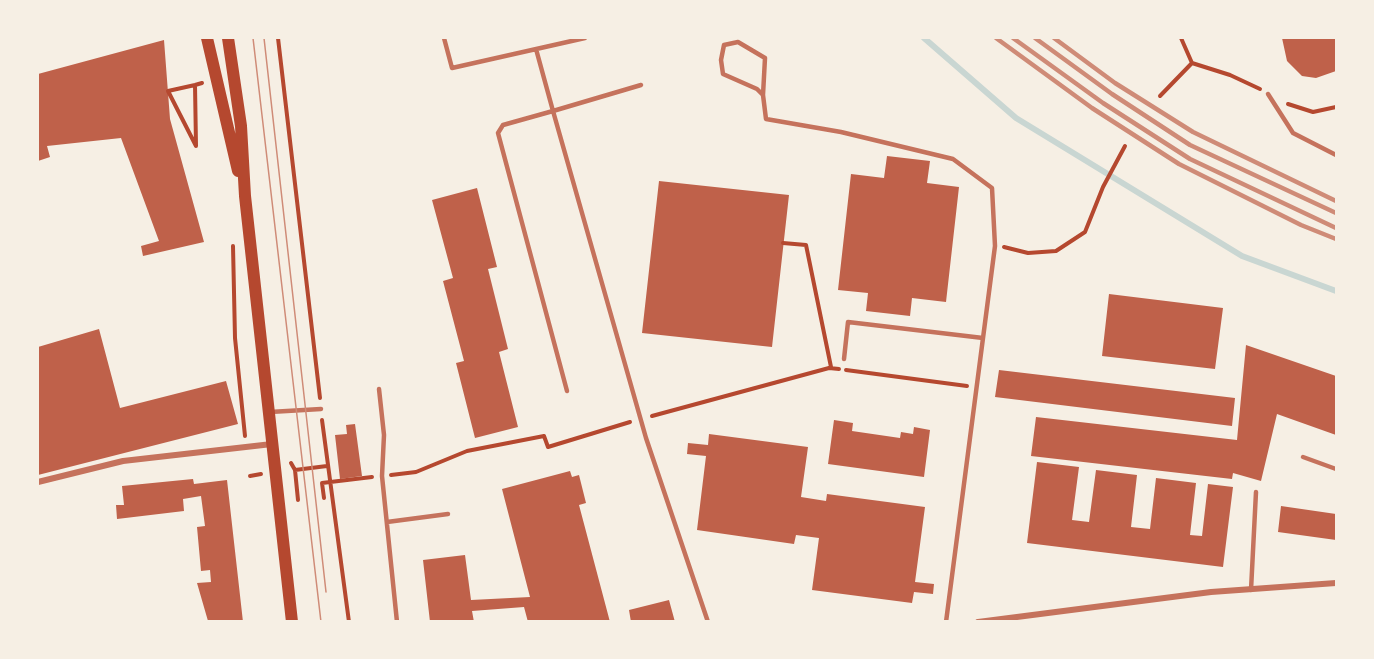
<!DOCTYPE html>
<style>
body{margin:0}
#map{position:relative;width:1374px;height:659px;overflow:hidden;background:#f6efe4;font-family:"Fira Sans Condensed",sans-serif}
canvas{display:block}
.frame{position:absolute;inset:0;border:39px solid #f6efe4;pointer-events:none}
</style>
<div id="map">
<canvas width="1374" height="659"></canvas>
<div class="frame"></div>
</div>
<script>
const c = document.querySelector('canvas').getContext('2d');
c.lineJoin = 'round';
function toPath(rows) {
  const path = new Path2D();
  for (const r of rows) {
    path.moveTo(r[0], r[1]);
    for (let i = 2; i < r.length; i += 2) path.lineTo(r[i], r[i + 1]);
  }
  return path;
}
function trace(path, color, width, dash) {
  c.strokeStyle = color;
  c.lineWidth = width;
  c.lineCap = dash ? 'butt' : 'round';
  c.setLineDash(dash || []);
  c.stroke(path);
}
function paint(path, color) {
  c.fillStyle = color;
  c.fill(path, 'evenodd');
}
const stream = toPath([
 [924,38,1016,118,1242,256,1336,291]
]);
const building = toPath([
 [1282,38,1336,38,1336,71,1316,78,1302,76,1287,61],
 [164,40,170,119,204,242,143,256,141,246,159,241,121,138,47,146,50,157,38,161,38,74],
 [887,156,930,161,927,183,959,187,946,302,912,298,910,316,866,311,868,293,838,290,851,174,884,178],
 [659,181,789,195,772,347,642,333],
 [477,188,497,267,488,269,508,349,499,352,518,427,475,438,456,363,464,361,443,281,453,278,432,200],
 [1109,294,1223,308,1215,369,1102,356],
 [99,329,120,408,226,381,238,424,38,475,38,347],
 [1246,345,1336,376,1336,435,1277,414,1261,481,1233,473,1232,479,1031,456,1036,417,1237,440],
 [999,370,1235,398,1232,426,995,397],
 [834,420,853,423,852,431,900,438,901,432,913,434,914,427,930,430,924,477,828,464],
 [355,424,362,476,340,479,335,435,347,434,346,425],
 [709,434,808,447,801,497,826,501,827,494,925,507,915,582,934,584,933,594,914,592,912,603,812,590,819,538,796,535,794,544,697,530,706,456,687,454,688,443,708,445],
 [1037,462,1079,467,1072,520,1089,522,1096,470,1137,475,1131,527,1150,529,1156,478,1196,483,1190,535,1202,536,1208,484,1233,487,1223,567,1027,543],
 [570,471,572,477,579,475,586,503,579,505,610,622,528,622,524,607,472,611,474,622,430,622,423,560,465,555,471,600,530,597,502,489],
 [193,479,194,484,227,480,243,622,208,621,197,583,211,582,210,570,201,571,197,527,205,526,201,496,183,499,184,511,117,519,116,505,124,505,122,486],
 [1281,506,1336,514,1336,540,1278,532],
 [669,600,675,622,631,622,629,610]
]);
const path = toPath([
 [278,38,320,398],
 [1181,38,1192,63],
 [195,85,196,146,168,91,195,85,202,83],
 [1160,96,1192,63,1230,75,1260,89],
 [1288,104,1313,112,1336,107],
 [783,243,806,245,831,367],
 [233,246,235,338,245,436],
 [1004,247,1028,253,1056,251,1085,232,1103,187,1125,146],
 [846,370,967,386],
 [652,416,829,368,839,369],
 [322,420,349,622],
 [291,463,295,470,298,500],
 [295,470,327,466],
 [391,475,416,472,467,451,544,436,548,447,630,422],
 [250,476,261,474],
 [324,498,322,483,372,477]
]);
const service = toPath([
 [444,38,452,68,585,38],
 [536,49,553,111,503,125,498,133,567,391],
 [641,85,553,111,646,438,708,622],
 [1268,94,1293,133,1336,155],
 [763,95,757,89,723,74,721,60,724,45,738,42,765,58,763,95,766,119,841,132,953,159,992,188,995,246,946,622],
 [844,359,848,322,983,338],
 [379,389,384,435,382,476,397,622],
 [270,412,321,409],
 [1303,457,1336,469],
 [387,522,448,514],
 [1251,590,1256,492]
]);
const minor = toPath([
 [38,482,123,461,272,444],
 [978,622,1211,592,1336,583]
]);
const secondary = toPath([
 [207,38,238,171],
 [228,38,241,126,245,196,292,622]
]);
const tram = toPath([
 [253,38,321,622],
 [264,38,326,592]
]);
const rail = toPath([
 [996,38,1092,108,1179,164,1301,225,1336,239],
 [1013,38,1103,103,1190,159,1336,228],
 [1035,38,1112,94,1190,145,1336,213],
 [1054,38,1115,83,1193,132,1336,201]
]);
trace(stream, '#c9d6d2', 6);
paint(building, '#bf614a');
trace(path, '#b5482f', 4);
trace(service, '#c5725c', 4.5);
trace(minor, '#c5725c', 6);
trace(secondary, '#b5482f', 12);
trace(tram, '#cf8b77', 1.5);
trace(rail, '#cf8b77', 4.5);
</script>
